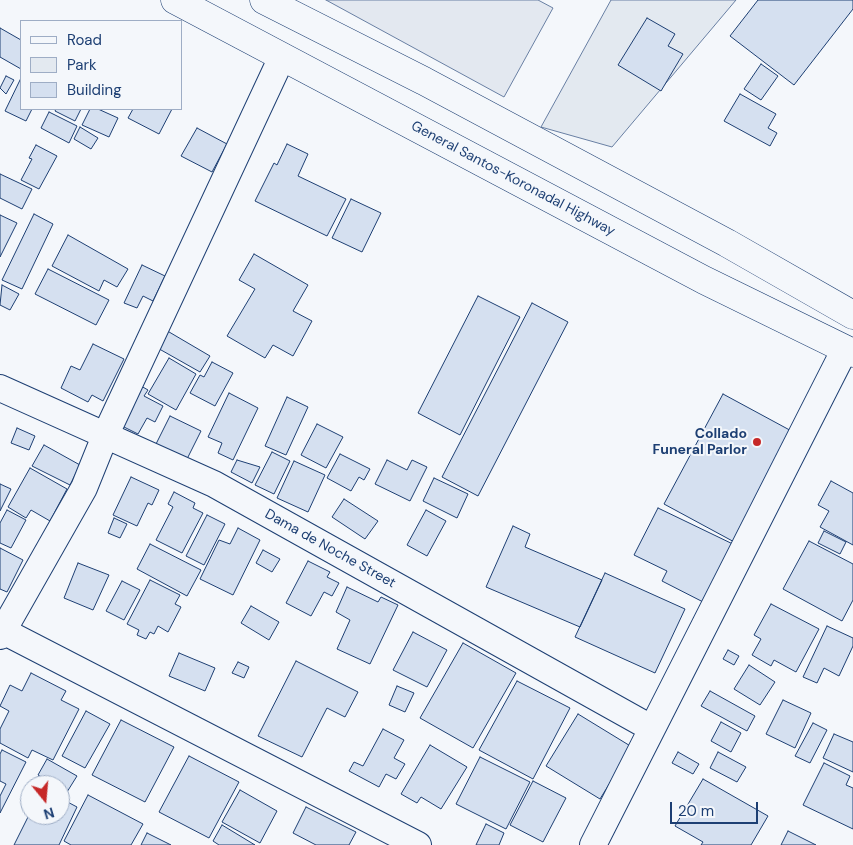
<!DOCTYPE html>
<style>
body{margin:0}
#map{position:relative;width:853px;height:845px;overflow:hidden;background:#f4f7fb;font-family:"DM Sans",sans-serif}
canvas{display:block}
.legend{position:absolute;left:20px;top:20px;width:162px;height:90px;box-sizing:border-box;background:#f4f7fb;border:1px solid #9eadc5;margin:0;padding:6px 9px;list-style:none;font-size:15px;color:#1d3f73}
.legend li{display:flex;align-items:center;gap:10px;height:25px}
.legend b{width:25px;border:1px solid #9eadc5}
.north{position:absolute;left:20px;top:775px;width:50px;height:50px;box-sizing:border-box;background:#f4f7fb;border:1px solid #9eadc5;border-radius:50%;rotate:163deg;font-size:14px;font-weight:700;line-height:20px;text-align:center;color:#1d3f73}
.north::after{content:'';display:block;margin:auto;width:18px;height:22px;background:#c62828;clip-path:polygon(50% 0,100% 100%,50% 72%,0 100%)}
.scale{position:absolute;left:670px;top:802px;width:88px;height:22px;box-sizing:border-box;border:2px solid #1d3f73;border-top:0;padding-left:6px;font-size:15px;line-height:18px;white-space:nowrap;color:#1d3f73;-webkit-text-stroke:4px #f4f7fb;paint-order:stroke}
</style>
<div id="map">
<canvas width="853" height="845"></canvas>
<ul class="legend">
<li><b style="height:6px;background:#f4f7fb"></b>Road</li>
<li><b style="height:14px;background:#e3e9f0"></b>Park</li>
<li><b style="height:14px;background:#d5e0f0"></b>Building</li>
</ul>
<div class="north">N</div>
<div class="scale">20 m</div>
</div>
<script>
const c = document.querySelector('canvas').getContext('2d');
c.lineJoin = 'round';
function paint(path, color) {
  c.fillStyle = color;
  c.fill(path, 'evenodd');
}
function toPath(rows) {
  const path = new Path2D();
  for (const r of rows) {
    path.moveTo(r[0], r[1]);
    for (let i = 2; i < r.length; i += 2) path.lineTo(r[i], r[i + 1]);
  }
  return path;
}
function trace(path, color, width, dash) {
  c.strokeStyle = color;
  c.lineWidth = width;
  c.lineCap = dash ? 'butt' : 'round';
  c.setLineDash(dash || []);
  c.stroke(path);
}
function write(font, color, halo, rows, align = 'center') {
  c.font = font + ' "DM Sans",sans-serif';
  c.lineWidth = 4;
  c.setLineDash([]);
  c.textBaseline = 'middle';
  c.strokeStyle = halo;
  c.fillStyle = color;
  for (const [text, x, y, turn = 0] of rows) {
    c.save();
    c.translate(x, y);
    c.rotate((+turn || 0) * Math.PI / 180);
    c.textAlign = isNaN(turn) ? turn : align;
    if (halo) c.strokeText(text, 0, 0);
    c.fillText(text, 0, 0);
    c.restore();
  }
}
const green = toPath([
 [611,0,736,0,612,147,541,127,611,0]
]);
const parking = toPath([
 [326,0,538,0,553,8,504,97,326,0]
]);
const building = toPath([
 [758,0,853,0,853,9,794,85,730,36,758,0],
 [647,18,675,34,668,46,683,54,661,91,618,65,647,18],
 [0,28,21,40,21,69,0,57,0,28],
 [761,64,778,76,761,100,744,89,761,64],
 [6,76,14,80,6,94,0,88,6,76],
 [21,78,21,109,32,109,26,121,5,111,21,78],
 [740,94,776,114,768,128,777,133,770,146,724,121,740,94],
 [56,109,81,109,75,121,55,111,56,109],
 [90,109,98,109,118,118,109,137,82,125,90,109],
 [133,109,172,109,159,134,128,118,133,109],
 [49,112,77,126,69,143,41,128,49,112],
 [80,127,98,138,91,149,74,139,80,127],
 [197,128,227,144,212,172,181,156,197,128],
 [287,144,308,154,298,176,346,199,327,236,255,201,274,163,277,165,287,144],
 [36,145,57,156,39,189,21,180,32,159,29,158,36,145],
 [0,174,32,189,22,209,0,198,0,174],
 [351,199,381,213,362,252,332,238,351,199],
 [34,214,53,224,22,289,2,280,34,214],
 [0,215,17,223,0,257,0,215],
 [68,235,128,269,117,287,104,280,99,291,52,266,68,235],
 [254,254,308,285,293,311,312,321,293,356,273,345,265,358,227,336,255,289,239,280,254,254],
 [142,265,165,276,153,301,143,296,137,308,124,303,142,265],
 [48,269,109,300,96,325,35,294,48,269],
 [2,285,19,294,10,310,0,305,2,285],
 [478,296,520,317,460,435,418,413,478,296],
 [532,303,568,322,478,496,442,477,532,303],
 [164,329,210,356,200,372,154,346,164,329],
 [93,344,124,359,103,401,92,395,88,402,61,388,71,366,80,370,93,344],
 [169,358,196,374,176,410,148,394,169,358],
 [212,362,233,373,215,406,190,393,200,375,204,377,212,362],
 [134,382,148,390,144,396,163,406,155,422,147,418,138,434,114,422,134,382],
 [229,393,258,408,233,460,218,453,222,443,208,437,229,393],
 [723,394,797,434,738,544,664,504,723,394],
 [287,397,308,407,286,455,265,446,287,397],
 [170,416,201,431,187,459,156,444,170,416],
 [317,424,343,437,326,468,301,455,317,424],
 [17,428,35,436,29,450,11,443,17,428],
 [44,445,80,465,70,485,32,466,44,445],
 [272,452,290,461,274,494,255,485,272,452],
 [340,454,370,469,364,480,359,477,351,491,327,478,340,454],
 [237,460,260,467,252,483,231,472,237,460],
 [387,460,407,470,412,460,427,467,410,501,375,484,387,460],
 [294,461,325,475,308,512,277,498,294,461],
 [30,468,67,489,50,521,31,510,26,518,8,507,30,468],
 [131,477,159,490,152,505,148,503,137,526,113,515,131,477],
 [434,478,468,494,457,518,423,501,434,478],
 [831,481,853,493,853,545,820,527,829,511,818,505,831,481],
 [0,484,11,489,0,511,0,484],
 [174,492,195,503,193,508,203,513,182,553,156,540,173,507,168,504,174,492],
 [344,499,378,521,365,539,332,517,344,499],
 [658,508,739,547,709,605,662,581,667,571,634,555,658,508],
 [7,510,26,520,11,548,0,543,0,523,7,510],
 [426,510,446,521,427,556,407,545,426,510],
 [207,515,225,524,204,565,186,556,207,515],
 [114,518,127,524,120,538,108,533,114,518],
 [513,526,530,534,525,547,602,580,580,627,486,587,513,526],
 [238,528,260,540,233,595,200,579,219,540,230,544,238,528],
 [824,531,846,542,840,554,818,543,824,531],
 [809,541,853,564,853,600,842,621,783,589,809,541],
 [150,544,201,570,187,596,137,569,150,544],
 [0,548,23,560,7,592,0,589,0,548],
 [263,550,280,559,272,572,256,563,263,550],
 [308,561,330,572,327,577,339,583,332,596,324,592,311,616,286,603,308,561],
 [78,563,109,575,93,610,64,598,78,563],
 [605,573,685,609,655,673,575,637,605,573],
 [150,580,180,595,175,604,181,607,168,632,158,626,154,634,150,632,146,639,137,635,139,630,127,624,150,580],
 [122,581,140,590,124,620,106,611,122,581],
 [347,587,378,602,381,597,398,605,370,664,337,649,350,620,336,612,347,587],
 [771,604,819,629,796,672,774,660,771,666,752,655,761,639,754,635,771,604],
 [251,606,279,622,269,640,241,623,251,606],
 [827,626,853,638,853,646,839,676,824,668,817,683,803,677,827,626],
 [413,632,447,650,427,687,393,670,413,632],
 [463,643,516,673,473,748,420,718,463,643],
 [728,650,739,656,734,665,723,659,728,650],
 [179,653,215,668,205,691,169,676,179,653],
 [296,661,358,692,345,717,327,708,302,757,258,736,296,661],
 [238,662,249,667,244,678,232,673,238,662],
 [749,665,775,682,760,705,734,689,749,665],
 [31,673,66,691,61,700,79,709,53,760,32,750,28,758,0,743,0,729,9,711,0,706,10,685,22,691,31,673],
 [517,681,570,708,533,779,479,750,517,681],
 [397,686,414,693,405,712,389,705,397,686],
 [710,691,755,716,747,731,701,706,710,691],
 [783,700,811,713,795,748,766,734,783,700],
 [86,711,110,724,85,768,62,756,86,711],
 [578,714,632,747,600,799,546,766,578,714],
 [121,720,174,747,145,802,92,775,121,720],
 [721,722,741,733,731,752,711,741,721,722],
 [813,723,827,730,810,763,795,756,813,723],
 [383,729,404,740,394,758,405,764,396,779,386,774,379,787,349,771,354,762,363,766,383,729],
 [834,734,853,742,853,772,823,758,834,734],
 [430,745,467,767,441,809,421,797,417,803,401,794,430,745],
 [2,750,26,762,0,813,0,796,6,784,0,781,0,754,2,750],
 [678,752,699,764,693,774,672,763,678,752],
 [718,752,746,767,737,782,710,768,718,752],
 [189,756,239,782,209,838,159,812,189,756],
 [480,757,530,782,506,829,456,804,480,757],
 [47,759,77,776,67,792,60,788,60,785,55,785,38,775,47,759],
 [824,763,850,776,846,785,853,788,853,829,803,805,824,763],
 [703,779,768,816,751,845,701,845,703,842,675,826,703,779],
 [533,781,566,798,543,842,510,825,533,781],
 [240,790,277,811,260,843,222,822,240,790],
 [88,795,143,824,131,845,71,845,64,841,88,795],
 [60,798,77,807,59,845,14,845,30,813,30,815,60,815,60,798],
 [306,807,356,832,349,845,316,845,293,833,306,807],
 [486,824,504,833,499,845,476,845,486,824],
 [222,825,255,845,219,845,213,841,222,825],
 [788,831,816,845,781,845,788,831],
 [147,833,171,845,141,845,147,833]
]);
const street = toPath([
 [0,388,214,484,651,728],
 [3,631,418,845],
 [0,636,84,488,105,436,282,57],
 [593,845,845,349]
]);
const highway = toPath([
 [175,0,704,280,853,353],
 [264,0,424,81,727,243,853,315]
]);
const markers = [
 [757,442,5,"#c62828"]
];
const streetNames = [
 ["General Santos-Koronadal Highway",513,179,28],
 ["Dama de Noche Street",330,549,29]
];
const poiNames = [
 ["Collado",747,434],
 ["Funeral Parlor",747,450]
];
paint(green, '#e3e9f0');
trace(green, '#687fa3', 1);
paint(parking, '#e3e8f0');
trace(parking, '#687fa3', 1);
paint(building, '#d5e0f0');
trace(building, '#1d3f73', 1);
trace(street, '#1d3f73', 28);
trace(highway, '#1d3f73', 29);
trace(street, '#f4f7fb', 26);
trace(highway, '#f4f7fb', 28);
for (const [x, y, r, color] of markers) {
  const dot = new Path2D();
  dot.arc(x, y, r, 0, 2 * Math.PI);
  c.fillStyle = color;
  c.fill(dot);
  trace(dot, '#f4f7fb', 2);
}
write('14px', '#1d3f73', '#f4f7fb', streetNames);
write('bold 14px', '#1d3f73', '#f4f7fb', poiNames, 'right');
</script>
